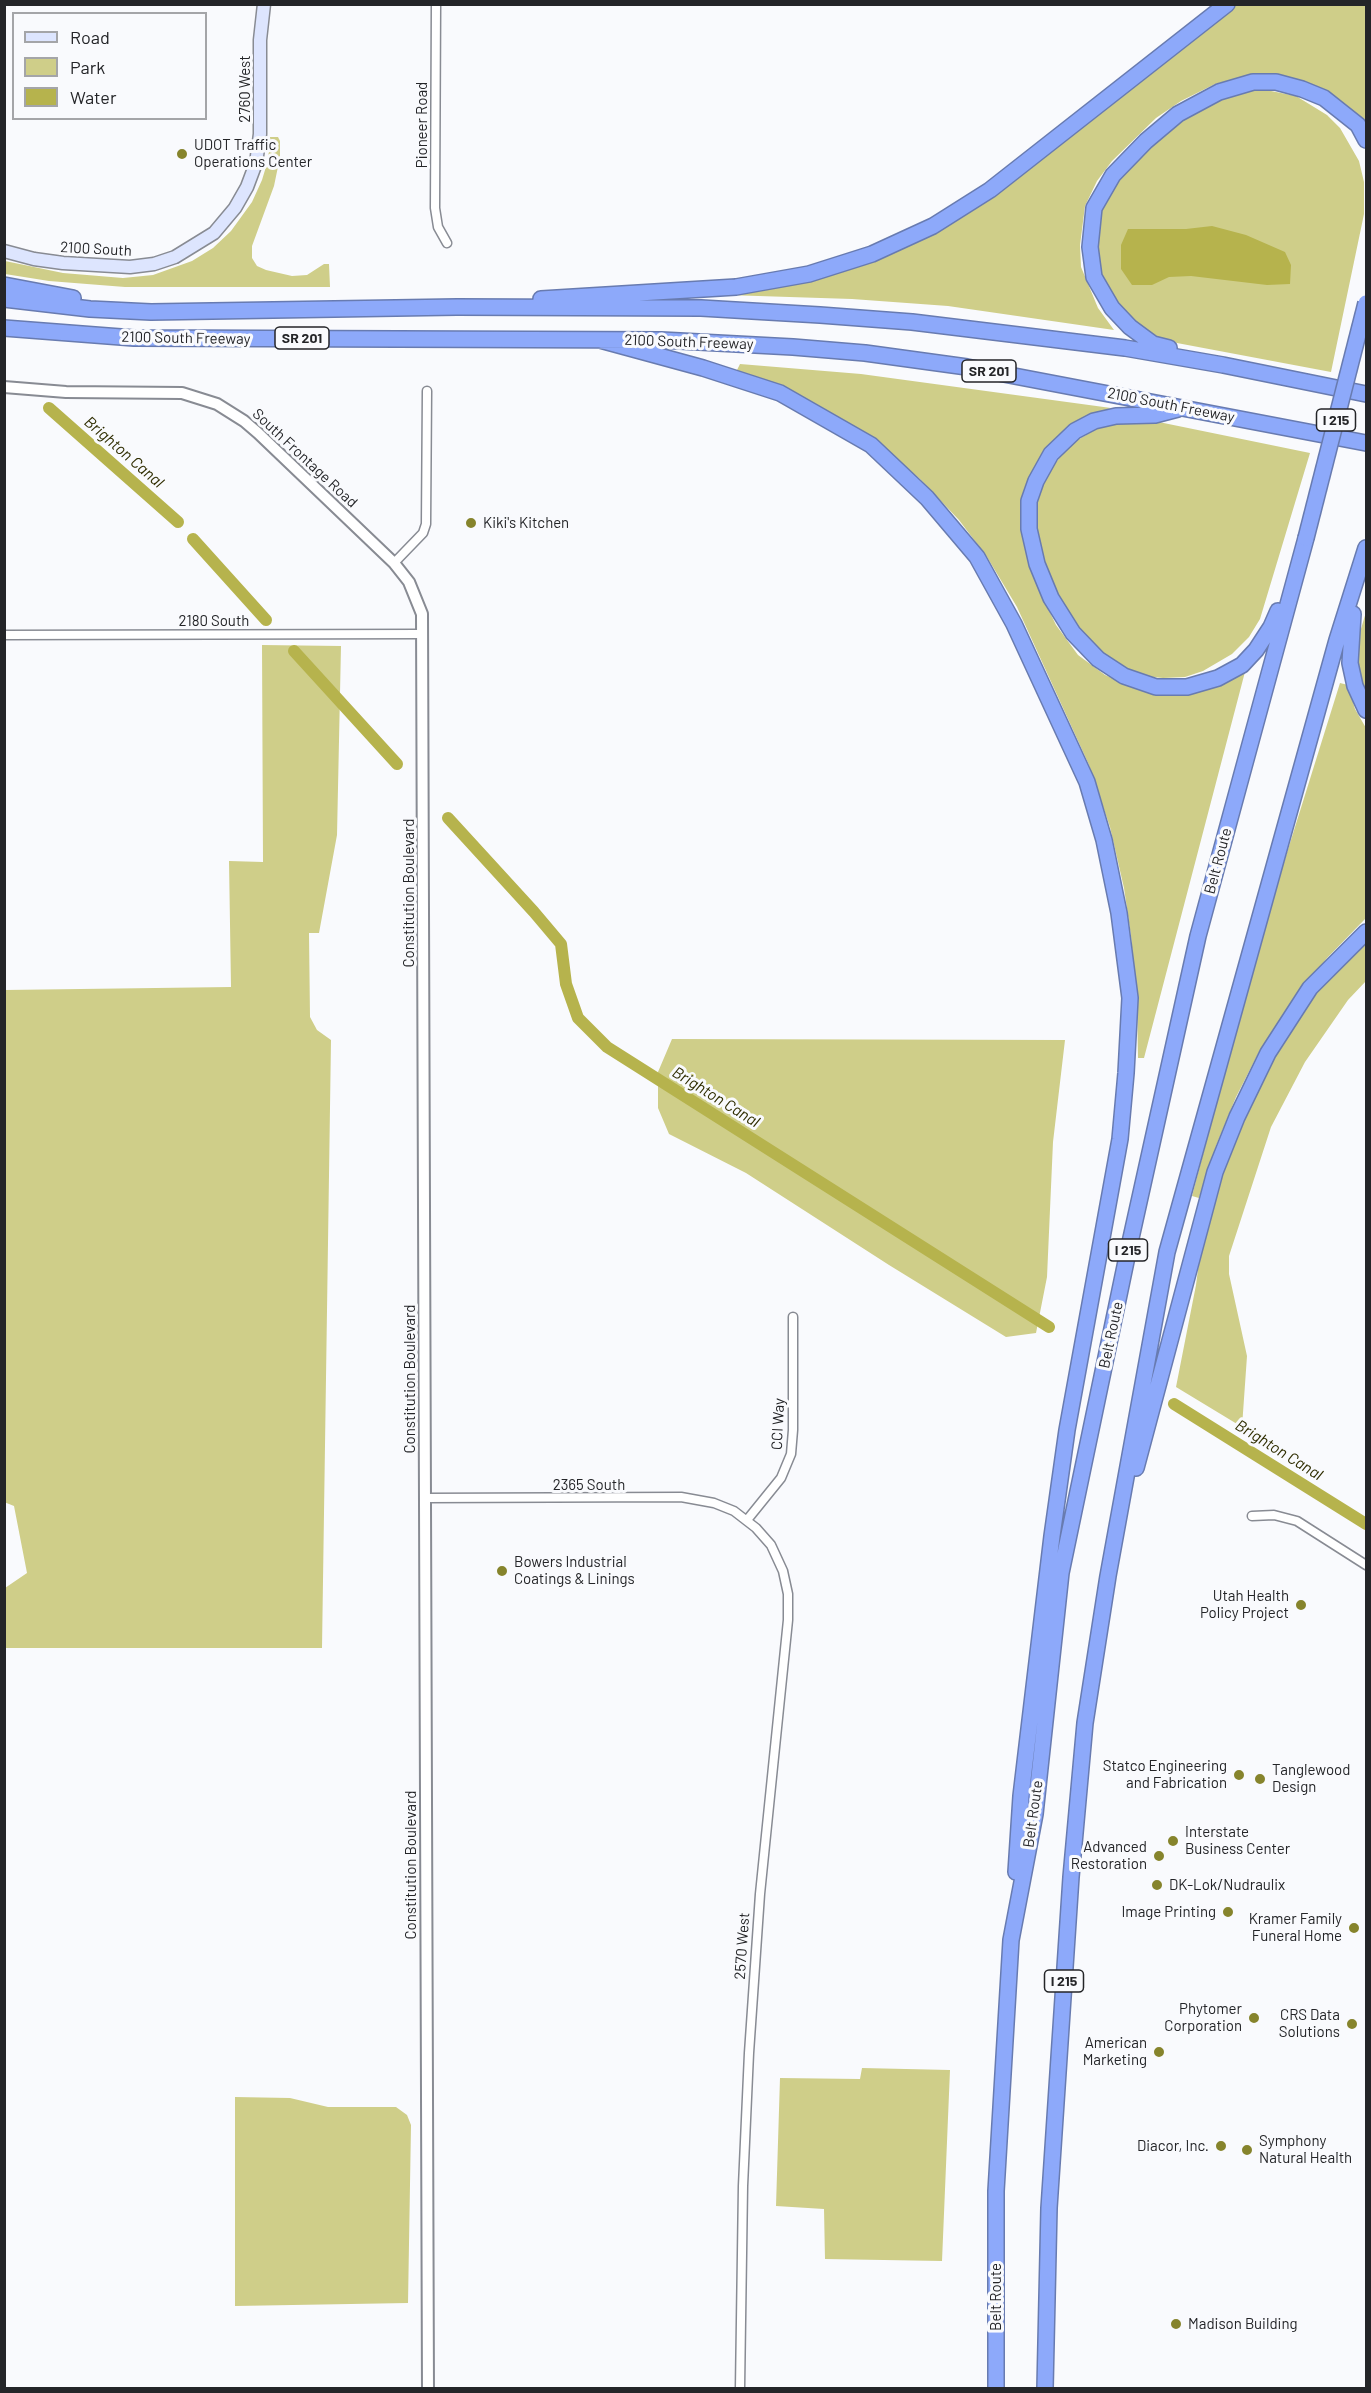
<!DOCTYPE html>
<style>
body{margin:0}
#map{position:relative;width:1371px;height:2393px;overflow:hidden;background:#f9fafd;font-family:Barlow,sans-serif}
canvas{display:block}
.frame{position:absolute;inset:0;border:6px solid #242528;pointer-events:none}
.legend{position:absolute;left:12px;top:12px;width:195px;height:108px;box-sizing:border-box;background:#f9fafd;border:2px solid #a4a5a8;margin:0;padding:8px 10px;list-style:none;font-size:18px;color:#242528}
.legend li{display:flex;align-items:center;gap:12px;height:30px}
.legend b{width:30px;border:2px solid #a4a5a8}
</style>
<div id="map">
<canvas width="1371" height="2393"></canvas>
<div class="frame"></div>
<ul class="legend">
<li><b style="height:8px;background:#dde5fe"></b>Road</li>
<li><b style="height:16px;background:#cfce89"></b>Park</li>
<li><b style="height:16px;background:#b6b34d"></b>Water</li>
</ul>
</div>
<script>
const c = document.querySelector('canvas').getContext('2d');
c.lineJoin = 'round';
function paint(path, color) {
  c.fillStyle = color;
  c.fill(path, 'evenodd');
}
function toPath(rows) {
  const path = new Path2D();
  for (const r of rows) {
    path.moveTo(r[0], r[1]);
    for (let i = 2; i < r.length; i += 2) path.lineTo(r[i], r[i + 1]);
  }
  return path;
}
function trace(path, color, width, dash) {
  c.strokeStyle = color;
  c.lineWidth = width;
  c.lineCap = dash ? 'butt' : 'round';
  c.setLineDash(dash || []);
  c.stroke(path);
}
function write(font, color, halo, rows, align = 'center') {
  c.font = font + ' Barlow,sans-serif';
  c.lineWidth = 6;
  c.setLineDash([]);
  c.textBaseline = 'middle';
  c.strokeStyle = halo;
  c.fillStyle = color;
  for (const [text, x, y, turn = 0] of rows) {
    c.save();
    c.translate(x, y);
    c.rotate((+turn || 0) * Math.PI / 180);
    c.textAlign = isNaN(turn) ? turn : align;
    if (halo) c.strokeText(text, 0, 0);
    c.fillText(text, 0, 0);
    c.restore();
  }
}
const green = toPath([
 [1231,5,1366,5,1366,138,1348,116,1256,77,1235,79,1215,84,1181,101,1156,118,1112,161,1097,181,1085,206,1080,245,1081,267,1098,308,1114,330,948,306,852,299,727,295,920,233],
 [1261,89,1296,96,1327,115,1340,128,1359,161,1364,182,1364,214,1331,372,1161,340,1146,332,1114,305,1098,275,1095,215,1121,169,1194,107,1245,90],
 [270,137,278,137,280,141,280,157,274,186,252,246,252,258,257,266,266,270,292,276,307,275,324,264,329,264,330,287,125,287,49,281,5,274,5,261,63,273,123,278,153,275,192,261,213,248,231,231,252,202,262,180,268,160],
 [740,364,861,374,1111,408,1085,417,1057,437,1044,450,1030,481,1033,570,1041,594,1056,625,1078,655,1105,675,1123,683,1163,691,1246,668,1144,1058,1138,1058,1137,1002,1131,936,1124,888,1110,827,1089,765,1017,607,987,557,959,520,920,479,885,449,845,422,785,389,737,370],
 [1149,420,1310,453,1260,619,1249,637,1232,654,1203,671,1185,677,1163,678,1142,676,1121,670,1087,647,1051,587,1036,534,1037,504,1042,488,1048,473,1060,457,1076,441,1098,428,1115,422],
 [1366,612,1366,704,1358,680,1357,656,1358,639],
 [262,645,341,646,337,835,319,933,309,933,310,1017,317,1030,331,1040,322,1648,5,1648,5,1588,27,1573,14,1506,4,1502,5,990,231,987,229,861,263,862],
 [1340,683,1348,685,1355,709,1366,728,1366,918,1327,958,1294,999,1260,1050,1236,1097,1216,1146,1199,1198,1192,1196,1260,939],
 [1366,935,1366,981,1348,1000,1305,1062,1271,1127,1229,1256,1229,1274,1247,1356,1242,1427,1176,1387,1196,1285,1203,1231,1217,1180,1258,1080,1316,989],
 [672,1039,1065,1040,1053,1142,1047,1277,1036,1333,1006,1337,889,1265,746,1173,669,1134,658,1108,658,1072],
 [862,2068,950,2070,942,2261,825,2259,824,2209,776,2206,780,2078,860,2079],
 [235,2097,290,2098,328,2107,396,2107,407,2115,411,2125,408,2303,235,2306]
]);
const water = toPath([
 [1212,226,1246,235,1285,252,1291,265,1290,284,1267,285,1191,276,1169,277,1152,285,1132,285,1121,269,1121,245,1128,229,1186,229]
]);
const canal = toPath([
 [49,408,178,522],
 [193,539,266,620],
 [294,651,397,764],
 [448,818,534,912,561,944,566,984,578,1018,607,1047,1049,1327],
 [1174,1404,1366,1524]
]);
const minor = toPath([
 [436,4,435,208,438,227,447,243],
 [394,563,423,533,426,524,427,391],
 [4,635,423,634],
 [425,1498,681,1497,714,1503,734,1511,756,1528,771,1545,783,1571,788,1594,788,1620,760,1894,749,2053,743,2186,740,2388],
 [1252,1516,1274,1515,1297,1521,1366,1565],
 [747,1520,781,1478,791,1454,793,1430,793,1317]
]);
const tertiary = toPath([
 [4,387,66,392,182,393,217,404,244,421,258,433,394,563,409,582,422,614,428,2388]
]);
const secondary = toPath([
 [4,251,34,259,63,263,130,267,154,264,175,257,214,233,235,208,247,187,256,163,260,134,260,40,264,4]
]);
const motorway = toPath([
 [4,285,73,298],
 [4,299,90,309,151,312,457,307,701,308,820,315,912,322,1125,348,1223,365,1366,394],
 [541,299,736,287,809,274,872,254,933,226,990,190,1227,4],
 [4,328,134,338,661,340,793,347,865,353,967,367,1366,443],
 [600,340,703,368,780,393,871,445,927,498,977,557,1014,624,1087,782,1104,840,1119,913,1130,998,1126,1073,1120,1139,1067,1430,1052,1536,1021,1796,1016,1872],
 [1169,348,1153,344,1130,327,1112,308,1094,277,1090,247,1094,208,1113,175,1146,141,1178,114,1219,92,1253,82,1276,82,1302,89,1324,98,1358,125,1366,140],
 [1178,409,1155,415,1116,416,1094,421,1075,431,1051,454,1036,481,1029,501,1029,529,1037,564,1051,598,1073,633,1098,659,1124,676,1156,687,1187,687,1218,678,1242,665,1256,650,1271,627,1278,611],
 [1353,614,1350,663,1355,686,1366,710],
 [1136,1468,1215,1172,1237,1117,1268,1053,1310,988,1366,932],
 [996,2388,996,2191,1011,1940,1035,1814,1061,1573,1129,1247,1198,936,1306,538],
 [1045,2388,1049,2208,1071,1877,1085,1723,1108,1576,1167,1252,1337,640,1366,548]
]);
const motorwayBridge = toPath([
 [1306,538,1366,303]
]);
const markers = [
 [182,154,6,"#86842c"],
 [471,523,6,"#86842c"],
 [502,1571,6,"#86842c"],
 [1301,1605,6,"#86842c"],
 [1239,1775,6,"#86842c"],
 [1260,1779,6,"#86842c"],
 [1173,1841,6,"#86842c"],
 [1159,1856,6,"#86842c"],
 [1157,1885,6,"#86842c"],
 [1228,1912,6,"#86842c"],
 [1354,1928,6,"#86842c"],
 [1254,2018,6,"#86842c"],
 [1352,2024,6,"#86842c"],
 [1159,2052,6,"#86842c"],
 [1221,2146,6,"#86842c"],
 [1247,2150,6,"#86842c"],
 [1176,2324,6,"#86842c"]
];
const shields = [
 [302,338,54],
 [989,371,54],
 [1336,420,39],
 [1128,1250,39],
 [1064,1981,39]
];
const shieldNames = [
 ["SR 201",302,338],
 ["SR 201",989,371],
 ["I 215",1336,420],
 ["I 215",1128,1250],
 ["I 215",1064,1981]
];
const streetNames = [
 ["2760 West",245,89,-90],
 ["Pioneer Road",422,125,-90],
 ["2100 South",96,249,3],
 ["2100 South Freeway",186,338,1],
 ["2100 South Freeway",689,342,2],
 ["2100 South Freeway",1171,405,11],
 ["South Frontage Road",305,458,43],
 ["2180 South",214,621],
 ["Belt Route",1218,861,-75],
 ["Constitution Boulevard",409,893,-90],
 ["Belt Route",1111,1335,-78],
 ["Constitution Boulevard",410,1379,-90],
 ["CCI Way",778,1424,-87],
 ["2365 South",589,1485],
 ["Belt Route",1033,1814,-82],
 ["Constitution Boulevard",411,1865,-90],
 ["2570 West",742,1946,-86],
 ["Belt Route",996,2297,-90]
];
const poiNames = [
 ["UDOT Traffic",194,145,"left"],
 ["Operations Center",194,162,"left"],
 ["Kiki's Kitchen",483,523,"left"],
 ["Bowers Industrial",514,1562,"left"],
 ["Coatings & Linings",514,1579,"left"],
 ["Utah Health",1289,1596],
 ["Policy Project",1289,1613],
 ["Statco Engineering",1227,1766],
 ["and Fabrication",1227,1783],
 ["Tanglewood",1272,1770,"left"],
 ["Design",1272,1787,"left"],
 ["Interstate",1185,1832,"left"],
 ["Business Center",1185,1849,"left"],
 ["Advanced",1147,1847],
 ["Restoration",1147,1864],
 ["DK-Lok/Nudraulix",1169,1885,"left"],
 ["Image Printing",1216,1912],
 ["Kramer Family",1342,1919],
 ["Funeral Home",1342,1936],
 ["Phytomer",1242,2009],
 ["Corporation",1242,2026],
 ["CRS Data",1340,2015],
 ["Solutions",1340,2032],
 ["American",1147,2043],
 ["Marketing",1147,2060],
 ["Symphony",1259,2141,"left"],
 ["Natural Health",1259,2158,"left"],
 ["Diacor, Inc.",1209,2146],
 ["Madison Building",1188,2324,"left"]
];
const waterNames = [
 ["Brighton Canal",124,452,41],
 ["Brighton Canal",716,1097,32],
 ["Brighton Canal",1279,1450,32]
];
paint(green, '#cfce89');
paint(water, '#b6b34d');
trace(canal, '#b6b34d', 12);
trace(minor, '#888b93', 11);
trace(tertiary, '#888b93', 14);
trace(secondary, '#888b93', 15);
trace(motorway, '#687bb0', 18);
trace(minor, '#fff', 8);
trace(tertiary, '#fff', 10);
trace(secondary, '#dde5fe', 12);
trace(motorway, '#8da9fa', 15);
trace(motorwayBridge, '#687bb0', 18, []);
trace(motorwayBridge, '#8da9fa', 15);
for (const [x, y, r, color] of markers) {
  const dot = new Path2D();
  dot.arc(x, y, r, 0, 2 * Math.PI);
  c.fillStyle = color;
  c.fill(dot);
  trace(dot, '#f9fafd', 2);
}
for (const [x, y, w] of shields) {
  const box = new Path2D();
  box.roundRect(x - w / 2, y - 11, w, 22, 4.5);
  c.fillStyle = '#f9fafd';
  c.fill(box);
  trace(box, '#242528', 1.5);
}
write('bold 14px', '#242528', null, shieldNames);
write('15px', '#242528', '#f9fafd', streetNames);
write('15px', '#242528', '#f9fafd', poiNames, 'right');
write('italic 16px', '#302e02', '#f9fafd', waterNames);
</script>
